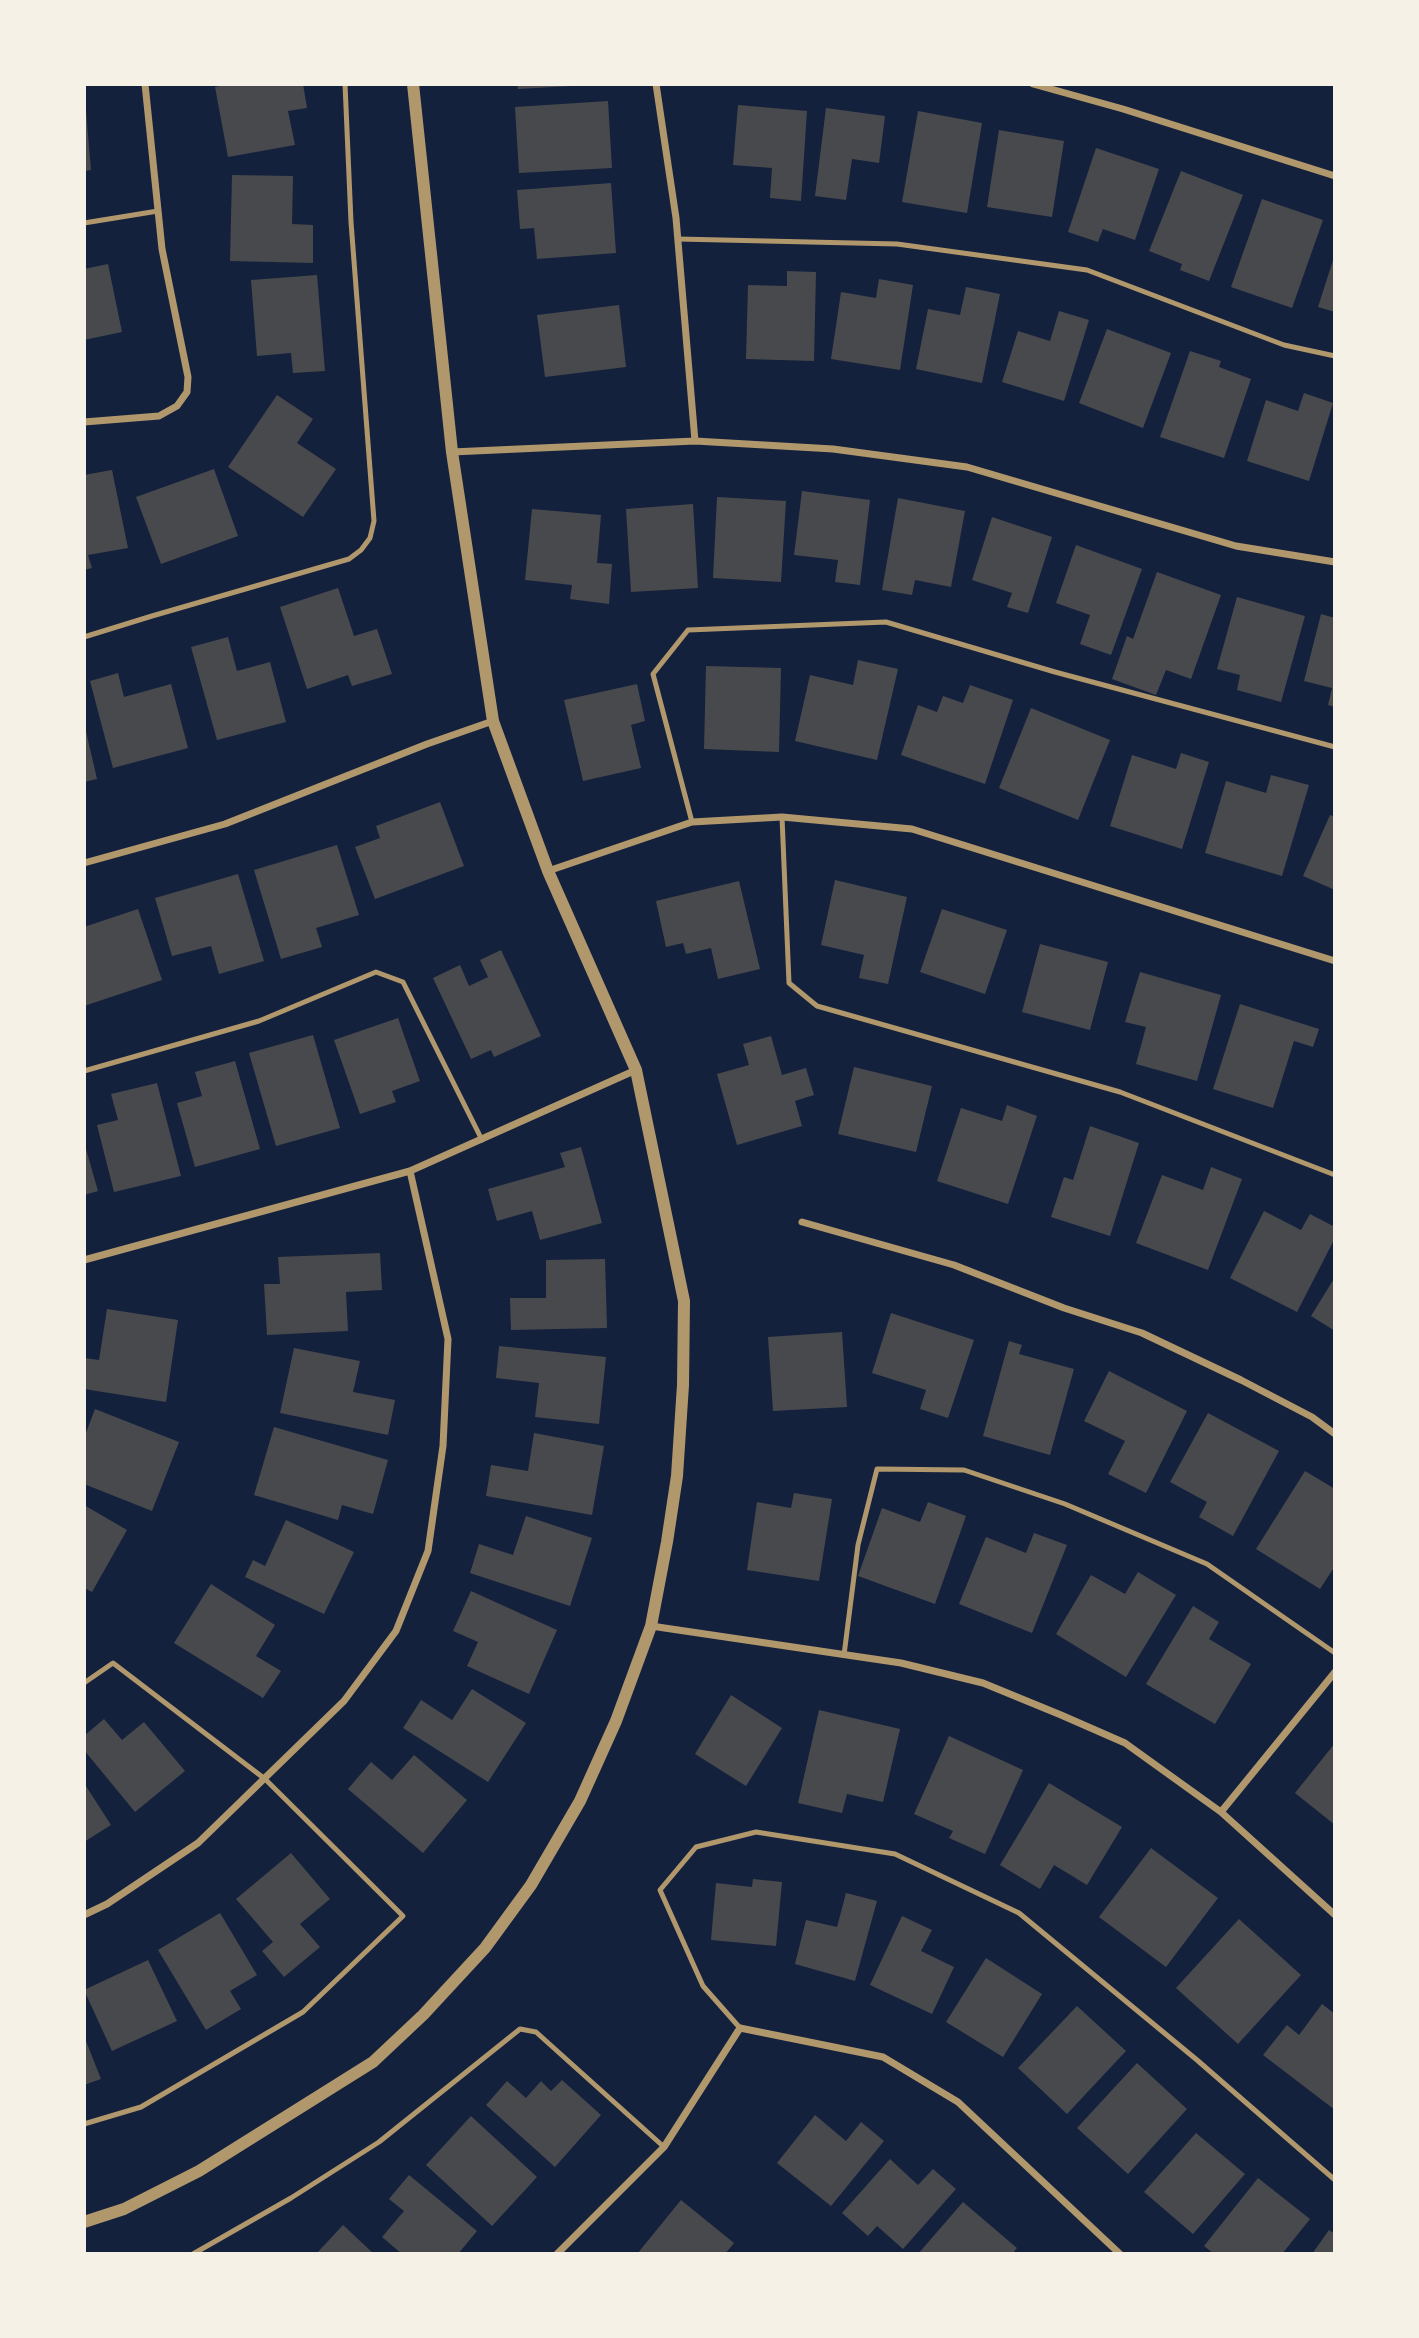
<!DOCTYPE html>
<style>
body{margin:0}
#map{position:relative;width:1419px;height:2338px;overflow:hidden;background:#14213d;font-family:Jost,sans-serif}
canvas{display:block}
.frame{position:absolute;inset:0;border:86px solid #f6f1e7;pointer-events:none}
</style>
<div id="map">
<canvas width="1419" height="2338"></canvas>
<div class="frame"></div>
</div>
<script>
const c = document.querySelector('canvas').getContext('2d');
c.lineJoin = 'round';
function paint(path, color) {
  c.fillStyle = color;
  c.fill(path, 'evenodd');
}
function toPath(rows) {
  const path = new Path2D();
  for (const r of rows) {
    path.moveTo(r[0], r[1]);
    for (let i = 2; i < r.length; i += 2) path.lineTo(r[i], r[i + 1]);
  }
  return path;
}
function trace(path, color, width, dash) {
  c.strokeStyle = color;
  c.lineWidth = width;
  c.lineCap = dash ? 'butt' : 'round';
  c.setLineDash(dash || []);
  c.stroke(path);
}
const building = toPath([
 [232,84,303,84,307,108,288,111,295,145,228,157,215,87],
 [517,84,571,84,571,86,518,89],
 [608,101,612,168,519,173,515,107],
 [738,105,807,111,801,201,770,198,772,168,733,165],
 [826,108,885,116,879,163,852,159,846,200,815,196],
 [84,111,86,111,91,170,84,171],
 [918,111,982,123,967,213,902,202],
 [999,130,1064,141,1052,217,987,207],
 [1096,148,1159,169,1135,240,1103,229,1098,242,1068,232],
 [1181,171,1243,195,1209,281,1180,270,1182,264,1149,251],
 [232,175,293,176,292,224,313,225,313,263,230,261],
 [611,183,616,253,537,259,534,228,520,229,517,190],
 [1262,199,1323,220,1292,308,1231,287],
 [1335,254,1335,312,1318,307],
 [108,264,122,332,84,340,84,269],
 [787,271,816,272,814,361,746,359,748,285,787,286],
 [317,275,325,371,293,373,291,353,257,356,251,280],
 [879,279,913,285,900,370,831,359,841,292,876,298],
 [966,287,1000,294,982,383,916,369,928,309,960,315],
 [619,305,626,367,545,377,537,315],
 [1059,311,1089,320,1064,401,1002,382,1018,331,1050,341],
 [1107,329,1171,353,1143,428,1079,403],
 [1190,351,1221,361,1219,367,1251,379,1224,458,1160,437],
 [1304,393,1333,403,1309,481,1247,461,1266,400,1298,411],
 [277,395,313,419,297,443,336,469,303,517,228,467],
 [214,469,238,536,161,564,136,497],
 [112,470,128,548,88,555,92,568,84,570,84,475],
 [802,491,870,500,860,585,835,582,838,560,794,555],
 [717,497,786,501,781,582,713,578],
 [898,498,965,511,951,587,915,580,912,595,882,590],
 [693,504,698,588,631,592,626,509],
 [532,509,601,515,597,563,612,564,609,604,570,599,572,585,525,580],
 [992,517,1052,537,1028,613,1007,607,1012,593,972,580],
 [1076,545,1142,569,1111,655,1080,644,1090,615,1056,603],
 [1157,572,1221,595,1191,679,1166,670,1156,695,1112,679,1127,636,1133,639],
 [338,588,354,636,377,629,392,674,352,686,348,675,307,689,280,607],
 [1237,597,1305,616,1281,702,1237,690,1240,675,1217,669],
 [1321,614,1335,618,1335,707,1328,705,1332,688,1304,681],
 [228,637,237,671,270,662,286,722,217,740,191,647],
 [858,660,898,669,877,760,795,741,810,675,853,685],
 [706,666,781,668,779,752,704,749],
 [118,673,124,697,171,684,188,748,113,768,90,681],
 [637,684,645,721,631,725,641,768,583,781,564,700],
 [970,685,1013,700,985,784,901,755,918,705,937,712,943,696,963,703],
 [1031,708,1110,740,1078,820,999,788],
 [85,727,97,779,84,782,84,728],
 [1181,753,1209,762,1182,849,1110,826,1132,755,1176,769],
 [1271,775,1309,785,1282,876,1205,853,1226,781,1266,793],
 [440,802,464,866,375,899,355,847,380,838,376,826],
 [1330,815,1335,817,1335,890,1303,876],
 [337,845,359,915,316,928,322,947,281,959,254,870],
 [238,874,264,961,219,974,211,946,172,956,155,898],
 [835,880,907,897,888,984,859,978,864,955,821,945],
 [739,881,760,969,718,979,711,948,686,954,683,943,666,947,656,901],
 [138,909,162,980,84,1006,84,927],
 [942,909,1007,930,985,994,920,972],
 [1040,944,1108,962,1090,1030,1022,1012],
 [501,950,541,1036,494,1057,491,1050,471,1059,433,978,460,965,469,986,488,977,480,960],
 [1140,972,1221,995,1197,1081,1136,1064,1146,1027,1125,1022],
 [1240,1004,1319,1029,1313,1047,1294,1041,1273,1108,1213,1089],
 [398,1018,420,1081,392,1091,396,1102,360,1114,334,1040],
 [313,1035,340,1128,276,1146,249,1053],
 [771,1036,782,1075,806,1068,814,1095,795,1101,802,1126,737,1145,717,1074,749,1065,743,1044],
 [235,1061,260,1149,195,1167,177,1103,202,1096,195,1072],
 [854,1067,932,1086,916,1152,838,1134],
 [157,1083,181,1176,114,1192,97,1125,118,1120,111,1094],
 [1007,1105,1037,1116,1008,1204,937,1181,961,1108,1002,1121],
 [1090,1126,1139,1143,1110,1236,1051,1217,1064,1177,1073,1180],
 [84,1142,98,1191,84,1195],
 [581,1147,602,1223,540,1240,532,1211,497,1221,488,1189,565,1167,560,1153],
 [1211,1167,1242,1179,1208,1270,1136,1243,1162,1175,1203,1190],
 [1264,1211,1301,1230,1310,1214,1335,1227,1335,1238,1297,1312,1230,1278],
 [380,1253,382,1290,346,1292,348,1331,267,1335,264,1284,280,1284,278,1257],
 [605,1259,607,1328,511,1330,510,1298,546,1298,546,1260],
 [1335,1277,1335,1331,1311,1316],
 [107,1309,178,1320,166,1402,84,1389,84,1358,99,1360],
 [891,1313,974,1340,948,1418,920,1409,926,1390,872,1373],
 [842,1332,847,1407,773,1411,768,1337],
 [1009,1341,1022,1345,1019,1354,1074,1369,1050,1455,983,1436],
 [499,1346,606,1357,599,1424,535,1417,539,1383,496,1378],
 [294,1348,360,1361,353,1392,395,1400,388,1435,280,1413],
 [1109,1371,1187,1411,1146,1493,1108,1474,1125,1441,1084,1421],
 [95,1409,179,1442,152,1511,84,1484,84,1438],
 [1208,1413,1279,1451,1233,1536,1199,1517,1207,1502,1170,1482],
 [274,1427,388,1460,373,1514,342,1505,338,1520,254,1495],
 [534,1433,604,1446,592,1515,486,1496,491,1465,528,1471],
 [1305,1471,1335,1489,1335,1566,1320,1589,1256,1549],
 [794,1493,832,1499,819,1581,747,1570,757,1502,791,1508],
 [928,1502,966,1516,935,1604,858,1576,882,1508,920,1522],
 [84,1505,127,1530,92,1592,84,1588],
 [526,1516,592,1538,570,1606,470,1573,479,1544,513,1555],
 [286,1520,354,1552,324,1614,245,1577,253,1560,265,1566],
 [1034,1533,1067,1545,1032,1633,959,1604,986,1537,1026,1553],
 [1138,1572,1176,1595,1126,1677,1056,1634,1091,1575,1125,1594],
 [211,1584,275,1625,256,1656,281,1671,263,1698,174,1643],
 [471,1591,557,1630,529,1694,467,1666,478,1642,453,1631],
 [1193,1606,1219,1622,1209,1639,1251,1664,1215,1724,1146,1684],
 [472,1689,526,1723,488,1782,403,1728,421,1700,452,1720],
 [731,1695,782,1728,746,1786,695,1754],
 [819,1710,900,1729,883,1802,847,1794,842,1813,798,1803],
 [104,1719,122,1740,144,1722,185,1771,135,1812,84,1750,84,1736],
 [949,1736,1023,1770,985,1854,949,1838,953,1831,914,1814],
 [1335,1743,1335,1825,1295,1793],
 [414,1755,467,1800,423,1853,348,1789,371,1762,392,1780],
 [84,1783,111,1825,84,1842],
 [1049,1783,1122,1827,1087,1885,1054,1865,1040,1889,1000,1865],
 [1151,1848,1218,1898,1166,1967,1099,1917],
 [291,1853,330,1899,300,1924,320,1947,284,1977,262,1951,273,1942,236,1899],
 [753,1879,782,1882,776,1946,711,1940,716,1883,752,1887],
 [846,1893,877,1901,855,1981,795,1964,806,1920,837,1927],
 [220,1913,257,1975,230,1991,241,2009,206,2030,158,1950],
 [902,1916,932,1930,921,1951,954,1967,932,2014,870,1985],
 [1239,1919,1301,1975,1238,2044,1176,1988],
 [986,1958,1042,1994,1003,2057,946,2022],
 [148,1960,177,2021,112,2051,84,1990],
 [1322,2004,1335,2014,1335,2110,1263,2055,1287,2025,1299,2035],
 [1077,2006,1126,2051,1067,2114,1018,2068],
 [84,2036,101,2079,84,2085],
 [1137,2063,1187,2109,1128,2174,1077,2128],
 [562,2080,601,2115,555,2167,486,2105,507,2081,526,2098,541,2081,551,2091],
 [815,2115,846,2141,861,2122,884,2141,831,2206,777,2163],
 [471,2116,537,2177,492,2226,426,2165],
 [1196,2133,1245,2174,1193,2234,1144,2192],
 [890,2159,918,2185,933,2169,956,2189,903,2249,877,2226,868,2236,842,2213],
 [409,2175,477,2231,458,2254,402,2254,382,2237,404,2211,389,2199],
 [1258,2178,1310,2219,1282,2254,1214,2254,1204,2246],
 [681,2200,734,2243,725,2254,637,2254],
 [963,2202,1017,2248,1012,2254,918,2254],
 [343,2225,374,2254,316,2254],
 [1329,2230,1335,2234,1335,2254,1312,2254]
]);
const service = toPath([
 [84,223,158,211],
 [678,239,897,244,1087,270,1284,345,1335,356],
 [84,637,152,616,349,559,361,550,370,538,374,521,351,222,345,84],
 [782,817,789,983,817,1006,1120,1092,1335,1175],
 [692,822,653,674,688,630,886,622,1055,672,1335,747],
 [84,1071,259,1021,376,972,403,982,482,1140],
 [844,1655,858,1545,877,1469,964,1470,1065,1504,1207,1564,1335,1653],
 [84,1683,113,1663,265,1779,403,1916,303,2012,141,2107,84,2124],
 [740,2028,703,1986,660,1890,696,1847,756,1832,895,1854,1019,1913,1197,2060,1335,2180],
 [193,2254,291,2198,379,2142,520,2029,536,2032,664,2147]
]);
const minor = toPath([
 [656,84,676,218,695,441],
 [1033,84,1123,109,1335,176],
 [84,422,159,416,177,406,187,392,188,377,162,249,145,84],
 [452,452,695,441,833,449,967,467,1236,546,1335,562],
 [84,863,225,824,427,744,493,721],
 [548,871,692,822,782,817,912,829,1335,961],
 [802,1222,954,1265,1064,1308,1142,1333,1241,1380,1312,1417,1335,1434],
 [84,1260,410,1171,636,1070],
 [651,1626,901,1663,983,1683,1061,1715,1125,1743,1221,1812,1335,1915],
 [1221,1812,1335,1672],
 [84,1915,107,1904,198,1843,344,1701,396,1631,428,1551,443,1446,448,1339,410,1171],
 [557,2254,664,2147,740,2028,883,2057,958,2102,1120,2254]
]);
const tertiary = toPath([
 [84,2222,124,2209,199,2171,373,2062,423,2015,485,1948,531,1885,580,1801,616,1721,651,1626,667,1542,677,1476,683,1385,684,1301,636,1070,548,871,493,721,452,452,413,84]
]);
paint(building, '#48494c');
trace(service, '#b1986c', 5);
trace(minor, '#b1986c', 7);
trace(tertiary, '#b1986c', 12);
</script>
